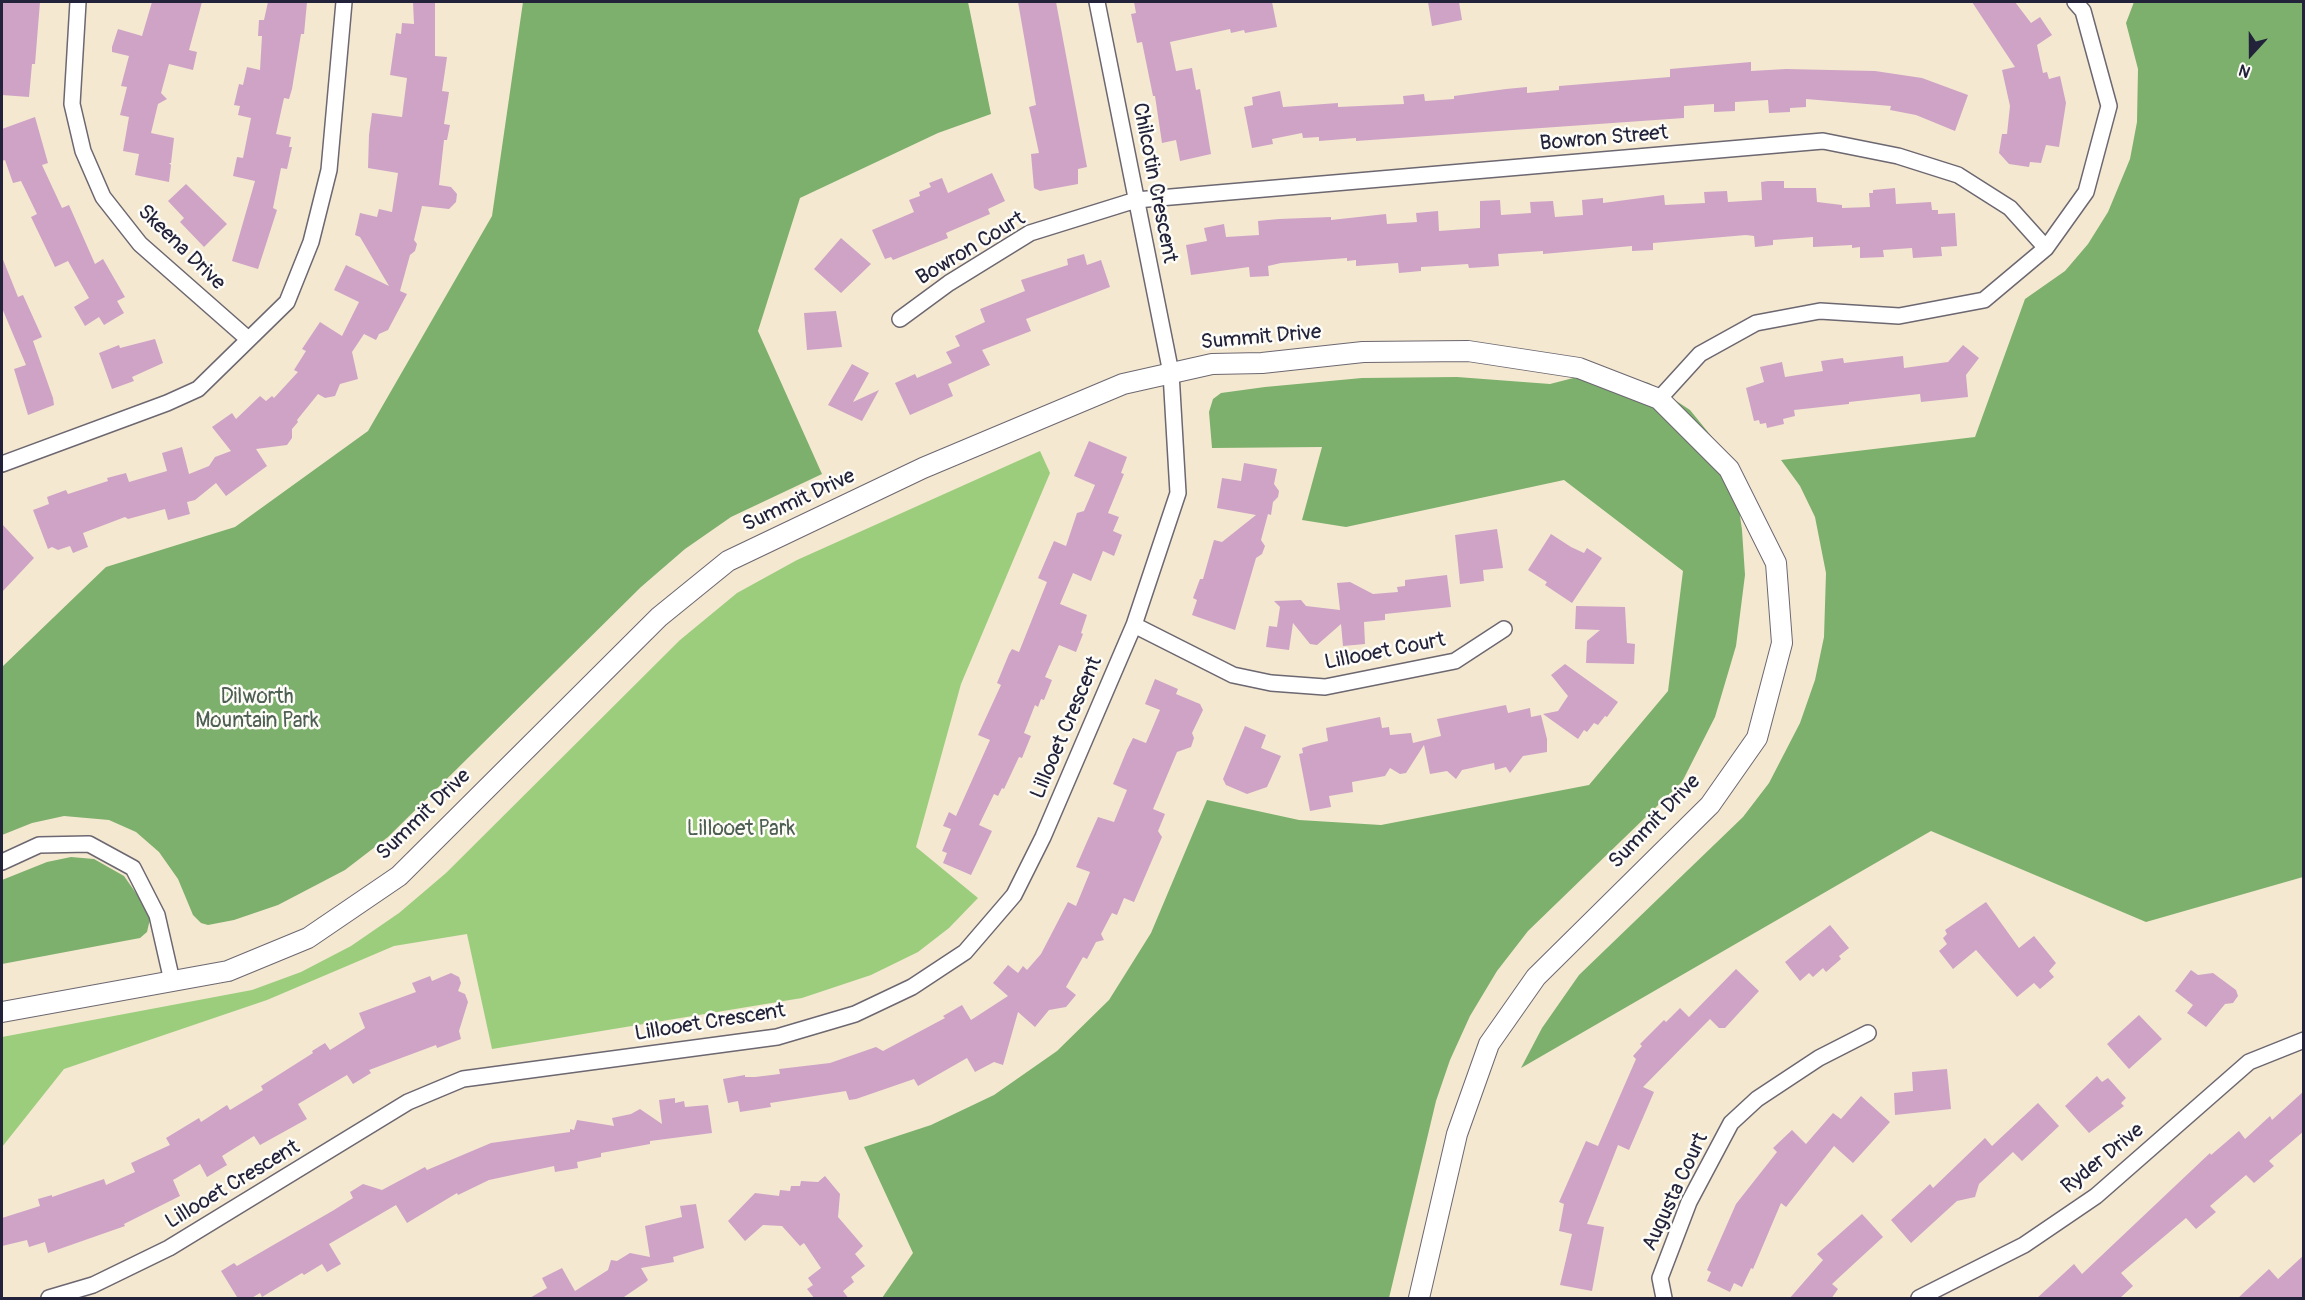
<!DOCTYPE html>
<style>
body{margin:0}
#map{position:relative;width:2305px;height:1300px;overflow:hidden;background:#f4e8d1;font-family:Pangolin,sans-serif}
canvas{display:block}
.frame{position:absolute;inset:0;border:3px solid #22223b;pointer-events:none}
.north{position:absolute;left:2221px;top:24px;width:60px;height:60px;-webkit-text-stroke:4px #fdfcf7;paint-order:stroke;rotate:201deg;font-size:16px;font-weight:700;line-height:24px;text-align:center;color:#22223b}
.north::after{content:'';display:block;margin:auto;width:21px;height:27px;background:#22223b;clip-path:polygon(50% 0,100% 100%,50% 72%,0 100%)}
</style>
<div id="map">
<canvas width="2305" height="1300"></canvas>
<div class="frame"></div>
<div class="north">N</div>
</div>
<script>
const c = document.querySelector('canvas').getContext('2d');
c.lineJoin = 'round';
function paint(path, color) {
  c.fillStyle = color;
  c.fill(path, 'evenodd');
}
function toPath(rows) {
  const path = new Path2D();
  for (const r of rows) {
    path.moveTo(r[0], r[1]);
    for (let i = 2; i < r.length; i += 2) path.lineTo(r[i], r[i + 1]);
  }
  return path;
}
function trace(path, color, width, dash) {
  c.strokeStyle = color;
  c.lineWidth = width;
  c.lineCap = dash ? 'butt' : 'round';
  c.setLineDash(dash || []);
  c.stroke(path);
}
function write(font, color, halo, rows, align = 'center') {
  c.font = font + ' Pangolin,sans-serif';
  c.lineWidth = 5;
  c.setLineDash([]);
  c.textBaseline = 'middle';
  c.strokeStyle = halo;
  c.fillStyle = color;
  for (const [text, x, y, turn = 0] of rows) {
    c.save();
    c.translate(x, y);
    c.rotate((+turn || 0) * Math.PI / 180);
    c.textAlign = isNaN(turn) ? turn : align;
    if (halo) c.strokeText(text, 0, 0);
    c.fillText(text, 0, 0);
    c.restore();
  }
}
const green = toPath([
 [1040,451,1050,473,961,684,916,847,978,898,949,928,918,952,871,975,802,998,492,1049,467,934,394,946,267,1000,64,1069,2,1147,2,1037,252,990,301,972,351,946,399,913,446,873,680,640,737,593,797,560]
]);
const forest = toPath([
 [523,2,968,2,991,114,938,133,800,198,758,331,822,474,731,517,685,549,641,587,388,837,345,870,278,905,234,920,208,925,201,923,193,915,178,879,159,852,136,832,109,820,64,816,32,823,2,835,2,667,106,567,235,527,368,431,492,216],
 [2134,2,2303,2,2303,877,2146,922,1931,831,1521,1068,1542,1028,1579,975,1743,817,1769,783,1800,723,1815,680,1824,637,1826,573,1815,517,1800,486,1781,460,1975,437,2025,299,2065,271,2088,244,2108,212,2130,159,2137,122,2138,69,2126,23],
 [1585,375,1618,375,1649,383,1690,410,1712,437,1720,453,1739,509,1742,530,1745,575,1736,646,1715,717,1682,782,1528,931,1497,971,1470,1016,1450,1060,1436,1101,1389,1298,882,1298,913,1253,864,1147,931,1125,994,1095,1057,1051,1109,1000,1151,933,1207,800,1299,820,1381,825,1589,785,1668,691,1683,571,1564,480,1346,527,1302,520,1322,447,1212,448,1209,412,1213,399,1221,393,1265,387,1362,378,1457,377,1550,384],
 [71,857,94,859,124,876,145,906,150,919,147,932,140,938,2,964,2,880,47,862]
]);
const building = toPath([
 [2,2,40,2,35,64,32,64,29,97,2,95],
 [152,2,202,2,189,50,197,52,193,70,169,64,161,93,167,99,158,104,151,133,174,138,171,163,169,163,171,165,169,182,135,175,139,154,123,151,129,117,120,115,127,87,121,86,129,56,112,52,112,47,118,29,142,36],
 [268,2,307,2,304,34,301,34,292,89,289,99,284,98,276,134,291,137,289,147,292,147,287,169,281,168,273,208,277,210,258,269,232,261,255,181,233,176,237,157,243,158,251,118,238,115,240,106,234,105,239,84,243,85,247,67,260,70,262,36,258,36,259,20,264,20],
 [413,2,435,2,435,56,447,57,442,91,449,92,444,124,450,125,447,140,444,140,439,185,451,187,457,194,456,202,449,209,422,206,414,240,417,244,415,251,410,255,400,291,407,294,388,330,379,334,376,340,364,334,352,352,358,379,340,384,335,396,325,398,318,394,297,420,298,422,292,429,292,438,287,445,256,449,267,466,226,496,216,483,195,500,187,502,190,514,168,520,165,509,128,519,125,517,83,533,88,547,73,553,70,546,58,550,52,547,48,549,33,510,49,504,47,497,66,490,68,494,108,481,107,478,126,473,129,482,167,471,162,453,182,447,189,474,209,466,215,457,231,451,212,427,232,413,236,419,260,396,266,401,272,396,274,398,298,372,294,370,306,351,302,349,320,322,342,336,359,302,334,290,346,265,389,286,360,237,355,235,360,213,377,217,379,209,392,212,398,173,368,168,369,135,372,113,402,117,407,78,390,75,396,33,401,34,402,23,414,24],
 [1018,2,1056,2,1087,167,1078,169,1078,184,1040,191,1034,188,1031,154,1039,153,1029,107,1036,105],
 [1134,2,1272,2,1277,27,1245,33,1244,30,1231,33,1230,29,1170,42,1176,71,1192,68,1196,90,1200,89,1211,154,1180,161,1176,140,1162,143,1155,96,1153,96,1142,42,1137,43,1131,14,1136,13],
 [1428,2,1459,2,1462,20,1432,26],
 [1972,2,2015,2,2031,23,2040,17,2052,35,2037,45,2043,73,2047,72,2049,79,2060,76,2066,103,2059,147,2046,145,2041,163,2030,162,2029,167,2009,164,1999,153,2002,134,2007,134,2010,106,2002,70,2015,67],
 [1751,62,1751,71,1786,69,1875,71,1922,78,1968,95,1955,131,1916,115,1890,110,1891,106,1806,99,1806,107,1790,108,1790,112,1769,113,1768,100,1735,102,1735,111,1714,112,1714,104,1684,106,1684,118,1356,141,1356,138,1319,141,1319,137,1303,138,1302,133,1272,139,1273,144,1252,148,1244,107,1253,105,1252,97,1280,91,1283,107,1338,103,1338,107,1404,104,1403,96,1424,94,1425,101,1454,99,1454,96,1506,89,1527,87,1527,93,1559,90,1559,86,1670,77,1670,69],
 [35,117,48,163,42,165,62,208,69,205,95,264,103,259,125,297,117,301,124,313,104,325,99,317,85,326,74,307,89,298,68,261,55,267,31,217,37,214,21,181,13,183,5,160,2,161,2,129],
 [992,173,1005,201,988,209,990,214,946,233,948,238,893,260,891,257,885,259,872,230,914,212,909,200,920,196,919,192,931,187,929,183,942,178,948,193],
 [1768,181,1784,181,1784,188,1816,188,1817,202,1842,205,1842,208,1870,207,1869,193,1873,193,1873,190,1895,188,1896,204,1931,202,1932,210,1938,210,1938,214,1955,213,1957,246,1941,247,1942,256,1913,258,1912,248,1883,250,1884,257,1860,258,1860,247,1852,248,1852,245,1813,247,1813,237,1773,240,1773,245,1755,247,1754,236,1746,235,1653,243,1653,250,1632,251,1632,246,1543,254,1543,251,1498,254,1499,266,1469,268,1468,264,1421,267,1421,271,1399,273,1398,263,1356,266,1356,260,1347,261,1347,258,1281,263,1268,266,1269,276,1250,277,1249,267,1191,275,1186,245,1207,241,1204,228,1224,224,1226,237,1259,235,1258,221,1279,219,1331,217,1331,220,1386,214,1387,224,1417,222,1416,213,1438,211,1439,231,1480,228,1480,201,1500,200,1501,215,1531,213,1530,202,1553,201,1555,217,1583,215,1582,200,1603,198,1603,203,1664,195,1665,205,1705,203,1704,192,1727,191,1728,202,1762,200,1761,182],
 [186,184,227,224,204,247,180,222,184,218,168,201],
 [841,238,871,264,841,293,814,269],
 [1084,254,1087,265,1101,260,1110,287,1026,319,1031,331,982,350,990,365,948,384,953,396,910,415,895,383,915,374,917,378,952,363,946,352,960,346,955,336,985,322,980,309,1025,291,1021,280,1068,265,1067,259],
 [2,257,18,297,23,295,42,337,33,341,53,398,54,405,28,415,14,369,26,365,2,308],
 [836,311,842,347,807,350,804,313],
 [155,339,163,363,132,377,134,381,112,389,99,353,119,345,120,348],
 [1963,345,1979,358,1966,375,1968,397,1921,402,1920,394,1849,402,1849,404,1794,410,1795,416,1783,419,1784,424,1767,428,1766,423,1760,424,1759,420,1754,421,1746,388,1764,382,1760,367,1782,362,1785,377,1823,371,1821,361,1843,358,1844,363,1903,356,1904,368,1948,362],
 [852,364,869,373,853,402,879,390,862,421,828,405],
 [1089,441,1127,457,1121,473,1124,474,1108,513,1119,517,1113,531,1122,535,1114,556,1103,551,1091,581,1073,573,1060,604,1087,615,1081,633,1083,634,1076,652,1059,645,1045,677,1052,680,1044,700,1041,699,1038,707,1035,705,1024,733,1031,736,1022,758,1019,757,1004,789,1002,788,998,796,994,794,979,825,992,831,971,875,943,863,947,853,942,851,951,829,943,826,949,812,956,816,990,740,978,735,1001,685,997,683,1009,654,1012,649,1019,652,1047,582,1038,578,1054,541,1066,546,1077,513,1084,511,1095,485,1074,476],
 [1244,463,1277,469,1274,484,1279,491,1278,497,1273,502,1271,515,1268,514,1261,540,1265,546,1262,554,1256,558,1235,630,1192,615,1197,600,1193,598,1200,579,1203,579,1214,540,1222,542,1256,515,1217,508,1222,478,1241,481],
 [2,524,34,558,2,592],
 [1497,529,1503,568,1483,570,1484,581,1460,584,1455,535],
 [1551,534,1571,547,1584,553,1587,548,1602,558,1572,603,1545,585,1547,582,1528,570],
 [1447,575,1451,607,1385,614,1385,620,1364,622,1365,644,1343,646,1341,624,1317,645,1310,644,1293,623,1289,650,1266,647,1269,626,1277,627,1280,607,1274,601,1301,600,1306,606,1340,610,1337,583,1350,582,1373,594,1398,592,1397,587,1405,586,1405,580],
 [1576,606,1625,607,1627,643,1635,644,1634,664,1586,663,1587,641,1600,630,1575,629],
 [1565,664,1618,702,1607,717,1605,716,1598,725,1594,723,1587,732,1584,730,1578,739,1543,714,1558,711,1568,696,1551,675],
 [1155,679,1178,689,1176,694,1200,704,1203,710,1192,733,1194,738,1191,747,1177,752,1153,809,1165,814,1158,831,1162,837,1134,902,1124,898,1117,915,1112,913,1101,934,1104,940,1096,942,1087,959,1083,957,1066,987,1076,995,1066,1007,1049,1010,1035,1027,1018,1012,1003,1065,994,1062,975,1072,967,1058,918,1086,914,1079,856,1099,849,1100,846,1091,770,1103,771,1107,740,1112,738,1101,728,1103,723,1079,745,1075,745,1077,755,1077,780,1074,779,1069,830,1063,876,1047,883,1051,945,1018,943,1016,962,1005,971,1020,1008,996,993,983,1008,965,1018,973,1023,966,1027,970,1041,954,1068,902,1076,906,1090,872,1076,867,1086,844,1098,817,1114,822,1127,790,1113,784,1127,750,1133,738,1146,743,1160,710,1145,704],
 [1506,705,1508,713,1530,708,1531,717,1541,715,1547,739,1547,752,1523,756,1510,773,1506,767,1495,770,1494,763,1462,770,1456,779,1447,771,1430,774,1424,745,1406,773,1400,774,1390,768,1385,776,1352,782,1353,792,1329,796,1331,807,1310,811,1299,754,1303,753,1302,748,1311,745,1328,741,1326,728,1380,717,1382,728,1389,727,1390,735,1411,733,1413,743,1441,736,1437,719],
 [1245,726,1266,735,1261,748,1281,756,1267,787,1247,794,1226,785,1223,779],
 [1986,902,2019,948,2034,936,2056,963,2049,971,2054,977,2040,989,2034,983,2017,997,1976,950,1953,969,1939,951,1947,944,1943,938,1947,934,1945,930],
 [1830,925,1849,948,1839,956,1841,959,1826,972,1823,968,1813,977,1809,973,1800,981,1785,962],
 [1736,969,1759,991,1725,1028,1719,1028,1710,1019,1643,1087,1654,1092,1629,1150,1618,1145,1587,1224,1604,1227,1592,1291,1560,1285,1572,1234,1559,1231,1564,1204,1559,1202,1586,1141,1598,1146,1636,1059,1633,1056,1642,1046,1640,1044,1664,1020,1666,1022,1680,1008,1689,1017],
 [2191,970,2198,975,2213,973,2236,990,2238,996,2233,1003,2225,1004,2206,1027,2187,1013,2193,1005,2175,991],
 [451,973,459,977,461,983,458,991,465,994,468,1002,459,1031,461,1039,437,1048,436,1045,369,1070,371,1073,353,1084,347,1075,298,1104,307,1119,260,1145,254,1136,222,1156,227,1165,207,1177,200,1164,173,1180,180,1196,124,1224,125,1226,48,1253,45,1242,29,1247,27,1240,2,1246,2,1218,40,1206,38,1199,52,1195,52,1197,104,1179,106,1185,135,1172,131,1163,170,1145,166,1138,199,1118,201,1122,227,1105,230,1110,263,1090,261,1086,313,1053,312,1051,325,1043,330,1050,365,1028,359,1013,416,992,412,983,430,976,432,981],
 [2139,1015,2162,1039,2129,1069,2107,1044],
 [1947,1069,1951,1109,1895,1115,1894,1093,1913,1091,1912,1072],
 [2097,1076,2102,1082,2108,1078,2126,1098,2121,1103,2124,1106,2089,1133,2065,1106],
 [2304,1091,2304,1131,2269,1161,2274,1166,2254,1183,2246,1175,2210,1206,2216,1212,2196,1229,2186,1218,2121,1273,2133,1286,2119,1299,2036,1299,2074,1264,2082,1274,2210,1153,2211,1155,2239,1131,2245,1139,2270,1116,2272,1120],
 [1861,1096,1890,1122,1853,1163,1834,1146,1786,1207,1781,1203,1753,1269,1751,1268,1742,1287,1734,1283,1730,1292,1707,1281,1711,1272,1707,1270,1736,1204,1777,1152,1773,1148,1792,1130,1806,1144,1833,1113,1841,1119],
 [675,1098,675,1103,684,1101,685,1107,708,1105,712,1133,650,1141,650,1144,601,1153,601,1157,577,1162,578,1168,555,1172,554,1166,489,1180,458,1195,457,1193,407,1223,396,1205,329,1244,341,1264,327,1272,322,1264,304,1275,302,1273,262,1297,260,1293,250,1299,237,1297,221,1271,234,1263,237,1266,334,1210,353,1198,350,1192,363,1184,382,1190,425,1167,427,1170,491,1143,570,1132,570,1129,574,1130,577,1120,614,1126,612,1118,631,1114,640,1109,662,1124,659,1100],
 [2038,1103,2059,1126,2022,1161,2013,1152,1979,1184,1975,1197,1957,1201,1911,1243,1891,1220,1930,1184,1933,1188,1985,1138,1992,1146],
 [825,1176,840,1194,838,1217,863,1246,855,1254,865,1266,851,1277,854,1282,843,1291,849,1299,815,1299,807,1289,813,1285,808,1278,821,1268,804,1243,800,1246,782,1226,763,1225,745,1241,728,1221,755,1193,779,1196,780,1190,790,1191,791,1186,800,1186,801,1181,818,1182],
 [696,1204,704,1248,673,1257,674,1262,641,1268,648,1280,646,1282,621,1299,528,1299,547,1288,542,1278,562,1268,575,1291,608,1270,611,1260,617,1261,630,1253,650,1257,645,1226,682,1217,680,1206],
 [1862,1214,1883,1237,1832,1284,1838,1289,1831,1299,1789,1299,1823,1260,1817,1254],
 [2304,1255,2304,1299,2237,1299,2269,1269,2278,1279]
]);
const minor = toPath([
 [78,2,72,104,83,151,103,197,140,244,248,339],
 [900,319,949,283,1030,233,1136,200,1823,141,1898,156,1958,175,2010,208,2046,248],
 [1659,399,1700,354,1756,323,1820,311,1899,316,1984,300,2046,248,2086,192,2109,106,2083,11,2075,2],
 [2,464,167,403,198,389,287,302,311,242,329,170,344,2],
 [1134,625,1233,675,1271,683,1325,687,1455,661,1504,629],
 [2,862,39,845,89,844,133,868,157,915,172,981],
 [49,1298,93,1285,169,1248,408,1102,463,1079,777,1037,855,1014,912,987,965,952,1014,895,1043,837,1134,625,1178,493,1171,373,1097,2],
 [1664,1298,1660,1278,1689,1202,1731,1123,1757,1099,1819,1058,1868,1033],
 [1919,1298,2024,1245,2096,1196,2249,1062,2304,1040]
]);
const tertiary = toPath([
 [2,1012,228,971,308,938,399,876,659,617,728,561,923,468,1123,384,1212,364,1262,363,1363,352,1468,351,1579,368,1659,399,1729,469,1776,563,1782,643,1757,738,1710,805,1536,977,1489,1044,1457,1134,1419,1298]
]);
const streetNames = [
 ["Bowron Street",1604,139,-5],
 ["Chilcotin Crescent",1154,183,79],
 ["Skeena Drive",181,248,44],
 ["Bowron Court",971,249,-31],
 ["Summit Drive",1261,338,-5],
 ["Summit Drive",799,501,-25],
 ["Lillooet Court",1385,652,-11],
 ["Lillooet Crescent",1067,728,-67],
 ["Summit Drive",424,815,-44],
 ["Summit Drive",1655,822,-46],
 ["Lillooet Crescent",710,1023,-9],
 ["Ryder Drive",2103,1159,-39],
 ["Lillooet Crescent",233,1185,-31],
 ["Augusta Court",1676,1192,-65]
];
const parkNames = [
 ["Dilworth",257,698],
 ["Mountain Park",257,722],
 ["Lillooet Park",741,830]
];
paint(green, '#9ccd7d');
paint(forest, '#7db06c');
paint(building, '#cea3c6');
trace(minor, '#6c6770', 18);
trace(tertiary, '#6c6770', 22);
trace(minor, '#fff', 15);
trace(tertiary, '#fff', 20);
write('21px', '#22223b', '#fdfcf7', streetNames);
write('21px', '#4d5e52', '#fdfcf7', parkNames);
</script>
